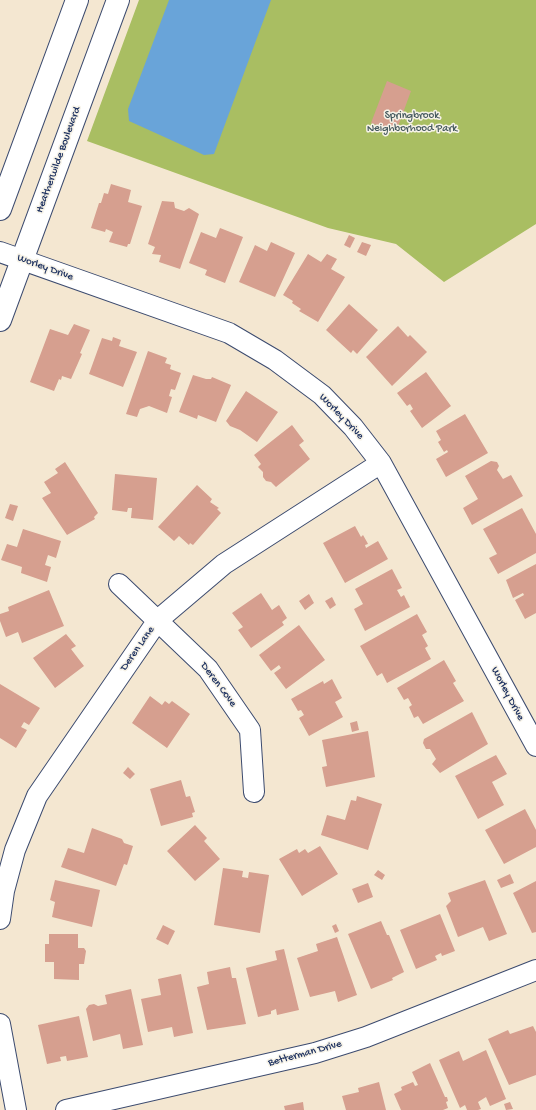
<!DOCTYPE html>
<style>
body{margin:0}
canvas{display:block;background:#f4e7d1}
</style>
<canvas width="536" height="1110"></canvas>
<script>
const c = document.querySelector('canvas').getContext('2d');
c.lineJoin = 'round';
function paint(path, color) {
  c.fillStyle = color;
  c.fill(path, 'evenodd');
}
function toPath(rows) {
  const path = new Path2D();
  for (const r of rows) {
    path.moveTo(r[0], r[1]);
    for (let i = 2; i < r.length; i += 2) path.lineTo(r[i], r[i + 1]);
  }
  return path;
}
function trace(path, color, width, dash) {
  c.strokeStyle = color;
  c.lineWidth = width;
  c.lineCap = dash ? 'butt' : 'round';
  c.setLineDash(dash || []);
  c.stroke(path);
}
function write(font, color, halo, rows, align = 'center') {
  c.font = font + ' "Gochi Hand",sans-serif';
  c.lineWidth = 3;
  c.setLineDash([]);
  c.textBaseline = 'middle';
  c.strokeStyle = halo;
  c.fillStyle = color;
  for (const [text, x, y, turn = 0] of rows) {
    c.save();
    c.translate(x, y);
    c.rotate((+turn || 0) * Math.PI / 180);
    c.textAlign = isNaN(turn) ? turn : align;
    if (halo) c.strokeText(text, 0, 0);
    c.fillText(text, 0, 0);
    c.restore();
  }
}
const green = toPath([
 [139,0,536,0,536,224,444,282,396,244,328,228,87,141]
]);
const water = toPath([
 [169,0,271,0,214,154,204,155,129,121,128,109]
]);
const building = toPath([
 [387,81,411,91,396,132,371,123],
 [111,184,131,190,128,202,142,206,130,244,128,244,127,247,109,242,113,232,106,229,105,232,91,228,99,203,101,203,104,193,108,194],
 [162,201,174,202,175,208,184,211,189,208,199,214,180,269,159,262,161,255,152,254,155,247,148,244],
 [220,228,243,237,225,283,205,275,207,270,189,263,201,232,216,238],
 [349,235,355,238,350,248,344,245],
 [271,242,295,253,275,297,239,282,255,245,267,251],
 [362,242,371,245,366,256,357,252],
 [308,254,321,262,327,254,337,259,331,269,345,277,318,322,299,311,301,309,292,303,293,301,283,295],
 [349,304,378,330,357,354,353,350,351,353,326,330],
 [74,324,90,330,80,353,82,354,71,379,62,376,61,380,59,379,54,391,30,382,50,329,68,335],
 [398,326,408,337,410,335,427,352,392,386,366,357],
 [113,337,121,340,119,346,137,352,123,387,89,374,102,338,112,341],
 [148,351,167,358,165,363,171,365,170,369,181,373,175,390,171,389,169,396,172,397,167,413,149,406,140,409,137,417,126,414],
 [426,372,451,406,422,428,410,411,413,409,410,404,407,406,397,393],
 [193,375,206,379,211,379,212,377,231,385,216,422,198,415,197,419,179,412],
 [246,391,278,412,257,442,240,430,230,426,226,421],
 [465,414,488,453,446,477,436,459,448,452,447,450,444,452,438,442,441,440,436,431],
 [292,425,304,441,299,445,310,459,276,487,271,482,266,481,263,477,263,472,258,467,261,464,254,455],
 [491,461,497,462,499,466,497,470,503,479,511,475,523,496,472,525,463,508,478,499,465,476],
 [65,462,98,513,94,517,95,519,67,535,42,498,51,493,44,482,58,473,55,469],
 [115,474,157,478,153,520,131,518,132,508,128,508,127,512,112,510],
 [197,485,212,499,210,502,219,508,217,509,221,513,193,545,190,543,189,545,179,536,174,541,158,527],
 [10,504,18,506,13,521,5,518],
 [522,508,536,534,536,553,498,574,489,558,497,554,483,529],
 [355,526,361,537,363,535,367,542,368,544,365,545,366,548,378,541,388,559,345,583,323,543],
 [23,529,61,541,56,558,48,555,45,565,51,567,47,582,21,573,22,567,1,560,7,544,17,547],
 [536,564,536,613,525,619,515,600,524,595,523,593,513,598,506,580],
 [392,569,402,588,397,590,401,597,404,595,410,607,365,631,354,609,363,604,355,589],
 [49,590,64,626,22,643,18,632,6,637,0,621,0,614,9,611,8,607],
 [261,593,272,610,279,605,287,618,282,622,284,625,251,648,238,630,243,627,232,613],
 [309,594,314,603,305,610,299,601],
 [332,597,336,605,330,609,325,601],
 [417,614,427,632,422,635,428,646,425,648,431,659,387,683,382,673,377,676,360,646],
 [299,625,325,660,286,689,274,673,281,668,279,665,271,671,259,655],
 [66,634,76,646,71,649,84,666,55,688,33,658],
 [444,660,456,681,453,683,464,701,423,724,418,716,414,718,409,707,412,705,408,698,404,700,397,688],
 [332,679,342,698,335,702,343,717,309,736,299,718,304,715,301,710,298,711,291,699,323,681,324,684],
 [0,684,40,708,29,725,24,722,21,727,27,730,16,748,0,738],
 [150,696,162,705,165,701,169,704,172,701,190,714,167,748,132,723],
 [472,712,488,744,440,773,432,764,436,759,430,749,426,749,423,743,424,739],
 [357,721,359,730,352,732,350,723],
 [368,731,375,777,326,787,322,767,327,766,322,740],
 [496,755,507,774,492,782,504,805,478,819,455,776],
 [128,767,135,774,130,779,123,773],
 [181,780,186,797,190,796,195,812,192,813,193,817,161,826,150,789],
 [357,796,382,804,368,850,321,835,327,815,345,820,351,800,356,801],
 [525,809,536,830,536,847,504,864,485,830],
 [195,825,207,838,204,841,220,859,195,881,167,851],
 [92,828,122,839,124,843,133,846,127,865,124,864,116,886,61,867,68,848,84,853],
 [320,846,338,874,302,896,279,859,297,849,299,853,305,849,308,853],
 [223,868,243,871,242,877,248,878,249,872,269,875,260,933,214,925],
 [378,870,385,875,382,880,374,875],
 [510,874,514,883,501,888,497,880],
 [55,880,100,890,92,927,52,917,55,902,50,900],
 [485,880,507,934,489,941,483,927,458,937,446,906,451,901,448,893],
 [536,881,536,932,532,933,513,893],
 [368,883,373,897,358,903,352,889],
 [440,914,455,951,442,956,441,953,435,956,437,960,416,969,400,930],
 [381,921,387,935,389,935,404,972,392,978,393,980,371,989,348,934],
 [336,924,339,931,335,933,332,926],
 [163,925,175,931,168,945,156,939],
 [49,934,78,934,78,948,84,948,86,951,84,964,79,964,79,980,54,979,54,962,45,962,45,944,49,944],
 [337,937,357,995,338,1002,335,991,310,997,297,958,318,951,316,944],
 [284,949,299,1010,277,1015,276,1009,271,1011,271,1014,258,1017,246,968,277,960,275,951],
 [230,967,232,978,236,978,246,1024,207,1030,197,987,209,984,207,972],
 [181,974,193,1033,174,1037,172,1027,148,1032,141,999,161,995,158,979],
 [131,989,143,1045,123,1049,120,1034,93,1041,86,1009,89,1005,94,1004,98,1006,107,1004,105,995],
 [79,1016,88,1057,67,1061,66,1056,60,1057,61,1061,47,1064,38,1025],
 [533,1026,536,1032,536,1075,509,1085,488,1039,508,1030,510,1034],
 [486,1050,506,1099,490,1106,486,1097,478,1102,481,1109,478,1110,467,1110,465,1105,460,1108,439,1060,459,1051,463,1061],
 [430,1063,445,1097,447,1097,448,1101,446,1102,448,1108,443,1110,401,1110,394,1094,402,1090,401,1087,413,1082,415,1086,418,1085,412,1072],
 [379,1082,386,1110,346,1110,342,1096,359,1092,358,1088],
 [303,1102,304,1110,285,1110,284,1106],
 [510,1102,513,1109,506,1110,504,1104]
]);
const minor = toPath([
 [0,252,229,333,275,360,322,395,353,427,381,463,536,746],
 [119,584,208,669,250,730,254,792],
 [0,919,4,891,15,850,37,796,158,620,224,564,381,463],
 [0,1024,16,1110],
 [66,1110,315,1053,366,1037,536,970]
]);
const major = toPath([
 [0,209,77,0],
 [0,320,118,0]
]);
const parkNames = [
 ["Springbrook",412,116],
 ["Neighborhood Park",412,129]
];
const streetNames = [
 ["Heatherwilde Boulevard",59,160,-70],
 ["Worley Drive",45,268,20],
 ["Worley Drive",341,417,46],
 ["Deren Lane",138,649,-55],
 ["Deren Cove",218,685,53],
 ["Worley Drive",507,694,62],
 ["Betterman Drive",305,1054,-15]
];
paint(green, '#a9be62');
paint(water, '#69a4d9');
paint(building, '#d69f8f');
trace(minor, '#3c4b6f', 22);
trace(major, '#3c4b6f', 24);
trace(minor, '#fff', 20);
trace(major, '#fff', 22);
write('11px', '#465a5f', '#f7f3e8', parkNames);
write('11px', '#1b2f5e', '#f7f3e8', streetNames);
</script>
